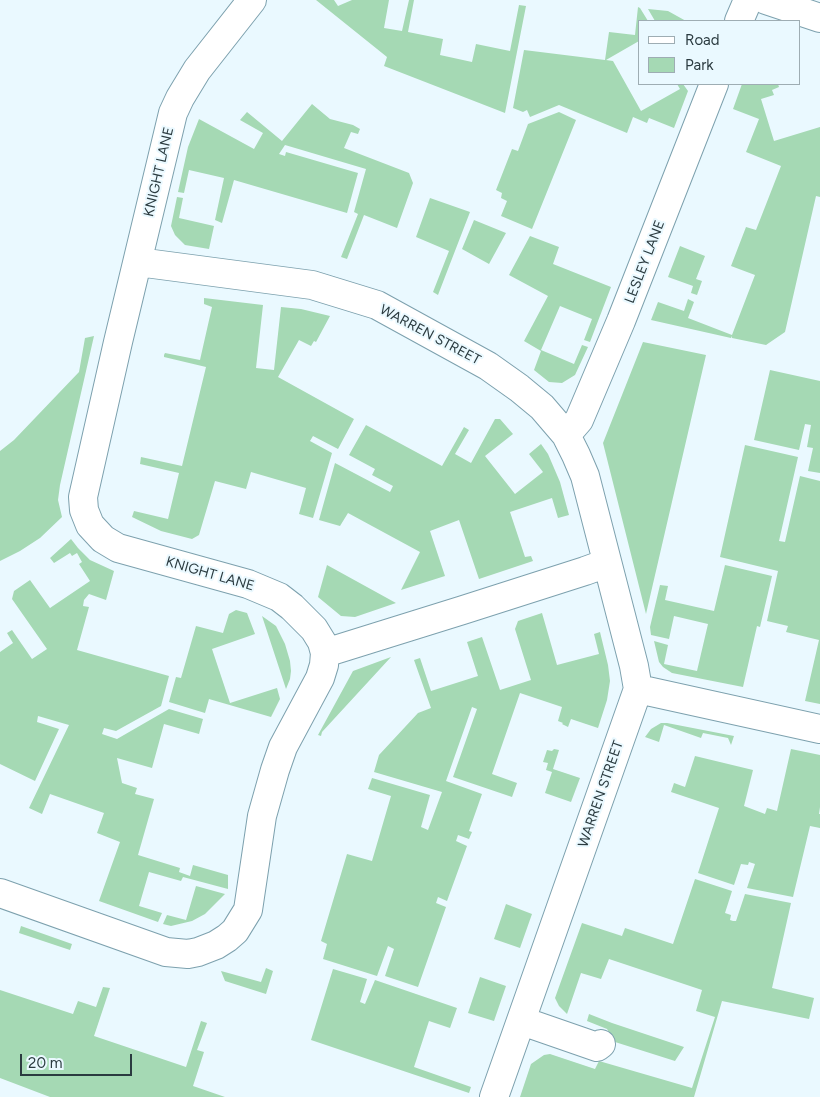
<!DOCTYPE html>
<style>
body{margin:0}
#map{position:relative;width:820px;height:1097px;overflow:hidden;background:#eaf9ff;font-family:Figtree,sans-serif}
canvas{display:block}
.legend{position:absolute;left:638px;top:20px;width:162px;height:65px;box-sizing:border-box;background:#eaf9ff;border:1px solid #9eadb3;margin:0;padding:6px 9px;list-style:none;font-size:15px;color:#2b3b40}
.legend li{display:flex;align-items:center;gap:10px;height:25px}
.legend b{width:25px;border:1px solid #9eadb3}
.scale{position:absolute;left:20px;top:1054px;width:112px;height:22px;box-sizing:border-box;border:2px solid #2b3b40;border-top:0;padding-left:6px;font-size:15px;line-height:18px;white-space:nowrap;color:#2b3b40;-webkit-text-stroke:4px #eaf9ff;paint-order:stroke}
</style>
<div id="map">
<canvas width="820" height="1097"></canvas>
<ul class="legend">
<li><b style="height:6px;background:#fff"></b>Road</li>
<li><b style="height:14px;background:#a5d9b4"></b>Park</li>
</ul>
<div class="scale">20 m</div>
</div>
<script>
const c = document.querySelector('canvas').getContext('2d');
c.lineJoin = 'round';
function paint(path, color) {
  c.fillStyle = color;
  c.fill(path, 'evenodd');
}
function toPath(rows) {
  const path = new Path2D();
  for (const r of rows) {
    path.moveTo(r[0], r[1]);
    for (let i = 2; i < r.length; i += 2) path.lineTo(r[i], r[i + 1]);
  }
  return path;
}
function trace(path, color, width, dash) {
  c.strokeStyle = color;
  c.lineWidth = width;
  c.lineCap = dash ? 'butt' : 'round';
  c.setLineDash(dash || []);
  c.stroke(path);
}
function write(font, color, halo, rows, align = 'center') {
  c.font = font + ' Figtree,sans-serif';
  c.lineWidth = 4;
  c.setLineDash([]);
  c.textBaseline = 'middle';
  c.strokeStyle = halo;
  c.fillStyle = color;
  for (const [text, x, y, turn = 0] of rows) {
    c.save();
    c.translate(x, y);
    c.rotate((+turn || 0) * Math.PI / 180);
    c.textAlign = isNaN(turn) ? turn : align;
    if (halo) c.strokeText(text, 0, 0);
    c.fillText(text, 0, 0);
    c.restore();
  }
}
const green = toPath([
 [316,0,334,0,338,6,352,0,389,0,384,28,402,31,409,0,414,0,408,32,443,39,440,55,472,62,476,44,510,51,519,5,526,6,505,113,384,66,387,57],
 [638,7,640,8,648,21,639,21,639,41,606,60,613,61,641,111,680,89,677,84,683,84,688,91,674,128,649,118,647,123,633,117,627,133,559,105,530,117,527,110,523,112,513,108,524,50,605,60,609,32,635,35],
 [648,9,668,11,686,21,655,21],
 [742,84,778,84,779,87,772,90,774,95,761,99,774,141,820,127,820,197,816,196,785,332,766,345,732,338,732,336,731,338,651,320,658,302,684,311,688,299,694,302,688,318,732,335,755,275,731,266,746,227,756,230,781,166,746,152,759,119,733,109],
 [312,104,330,119,353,125,360,129,358,134,351,132,344,148,409,173,413,183,397,228,364,215,347,259,341,257,358,214,354,212,366,169,285,145,279,154,285,156,286,152,358,173,347,213,234,180,222,223,215,220,224,178,189,170,184,193,178,192,188,147,199,119,254,149,263,133,240,120,247,112,282,141],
 [559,112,576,120,532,229,501,216,507,201,501,198,502,193,496,190,512,149,518,151,528,124],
 [177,197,183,198,179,218,214,226,209,249,185,245,175,235,171,226],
 [430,198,470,212,438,295,433,292,449,251,416,237],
 [474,220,506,233,489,264,462,249],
 [530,236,559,247,553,264,611,287,590,342,584,340,592,319,560,306,541,350,574,364,582,345,588,347,575,375,562,383,549,382,534,370,541,351,524,341,548,296,509,275],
 [680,246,705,256,696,279,702,281,697,295,691,293,693,286,668,277],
 [204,298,263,305,256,368,274,370,281,307,301,309,330,316,316,342,314,341,311,346,299,340,278,377,354,419,338,449,313,436,310,441,332,453,313,518,299,514,306,488,251,472,246,489,215,481,199,535,192,539,161,531,132,517,134,511,168,519,179,473,140,464,141,457,182,466,206,367,164,357,164,355,165,353,200,360,212,307,204,304],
 [94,336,60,485,58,500,62,517,40,538,20,551,0,561,0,451,14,440,79,372,85,338],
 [643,342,706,355,646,614,603,443],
 [770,370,820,381,820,473,808,471,813,448,807,447,811,425,805,424,799,450,754,440],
 [495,419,500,419,513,434,485,456,515,494,543,472,529,454,541,444,548,454,560,482,569,515,558,518,552,498,510,512,525,557,531,556,533,561,479,579,459,520,430,531,445,576,401,590,420,552,348,513,340,526,319,520,335,463,390,492,393,486,372,475,375,469,349,455,366,425,442,466,464,427,469,430,455,454,471,463],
 [745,445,798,457,779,541,785,542,800,476,820,481,820,704,805,701,819,640,786,632,788,626,767,621,778,571,720,557],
 [71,539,78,548,90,560,114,571,106,600,89,594,84,600,83,606,89,607,77,650,169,676,161,706,116,731,104,728,102,734,117,739,169,709,203,719,199,734,164,724,152,768,117,758,122,783,137,788,135,794,154,799,138,855,180,868,179,872,190,876,193,865,228,875,228,889,183,877,181,881,149,872,139,906,162,913,158,922,99,901,120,842,97,833,104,813,50,794,42,814,29,808,69,725,38,716,37,722,59,729,35,781,0,764,0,652,13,643,7,633,12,630,32,659,47,649,12,599,14,591,30,580,50,608,90,581,79,564,82,562,77,553,72,556,70,553,54,563,50,558],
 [327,565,396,603,355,617,341,616,318,597],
 [725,565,772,576,760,627,757,626,743,687,672,673,663,667,659,662,654,641,668,645,664,664,697,671,708,624,674,616,669,639,651,635,650,627,660,585,668,586,665,600,714,611],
 [236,610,247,613,255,634,212,649,230,703,277,688,280,699,271,717,209,699,205,713,169,702,176,677,181,678,196,626,223,633,229,614],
 [542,613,557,665,599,654,594,634,600,632,608,665,610,681,607,700,598,728,571,719,568,727,562,724,563,723,558,721,562,707,520,693,492,774,517,783,512,797,453,777,477,709,472,707,446,781,482,794,469,831,472,832,469,839,458,835,456,841,467,846,447,901,438,897,436,903,446,907,418,987,385,976,394,949,388,946,377,976,323,959,327,944,321,941,347,854,372,861,391,796,368,789,372,778,430,795,421,827,428,830,442,792,374,772,379,755,418,713,431,708,414,660,420,658,431,691,478,676,467,642,482,637,500,690,531,680,515,629,518,621],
 [262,616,276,626,285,644,290,661,291,671,290,679,286,689],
 [391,657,322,732,321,736,318,735,353,671],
 [661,723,667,723,734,736,731,745,728,738,703,733,701,738,664,725,659,742,645,737,651,729],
 [554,749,559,750,553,769,580,778,571,802,545,793,552,772,546,770,548,763,543,762,547,750,552,751],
 [791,749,820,755,820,807,819,814,820,814,820,828,810,826,793,897,747,888,755,864,749,862,748,865,741,864,734,885,698,873,719,808,671,792,674,783,685,787,695,756,753,770,744,806,765,814,767,808,777,811],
 [695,879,732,891,725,913,731,915,730,920,733,921,736,921,745,894,791,903,772,988,814,998,809,1019,722,1001,694,1097,520,1097,531,1064,544,1055,550,1054,595,1069,599,1061,692,1088,715,1017,696,1011,702,990,609,959,601,979,581,973,567,1014,559,1006,555,998,582,923,622,936,625,928,673,944],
 [196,886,225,894,205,914,192,921,171,926,163,924,167,915,186,920],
 [506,904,532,914,520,948,494,939],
 [21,926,72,944,70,950,19,933],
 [266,968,273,971,266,994,225,981,221,971,261,982],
 [333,969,367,979,360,1002,365,1004,375,980,457,1008,450,1028,429,1021,414,1067,471,1087,469,1093,311,1040],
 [480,977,506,986,494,1021,468,1013],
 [103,987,110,988,94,1036,186,1067,201,1021,207,1023,197,1050,204,1052,193,1086,225,1097,50,1097,0,1078,0,990,73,1014,78,1001,96,1007],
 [589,1014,612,1023,684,1047,675,1061,615,1042,607,1029,587,1021]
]);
const street = toPath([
 [766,0,820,18],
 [739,21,748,0],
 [138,262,312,285,377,305,488,366,519,388,542,407,566,435,576,455,585,476,634,666,638,689,494,1097],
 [566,435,579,420,621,321,714,84],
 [325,653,463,610,585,571,607,563],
 [638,689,820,729],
 [0,893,166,952,188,954,198,952,216,945,227,938,235,931,248,910,262,816,275,770,283,747,320,678,324,665,325,653,322,642,314,629,292,607,279,597,248,584,118,548,103,539,90,525,84,510,83,497,118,342,173,113,180,98,197,70,252,0],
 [522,1021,597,1047,601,1044]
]);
const streetNames = [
 ["KNIGHT LANE",159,172,-77],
 ["LESLEY LANE",645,262,-69],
 ["WARREN STREET",430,335,28],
 ["KNIGHT LANE",210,574,16],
 ["WARREN STREET",601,794,-71]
];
paint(green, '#a5d9b4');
trace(street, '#7da1ae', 30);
trace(street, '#fff', 28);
write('14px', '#2b3b40', '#eaf9ff', streetNames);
</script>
